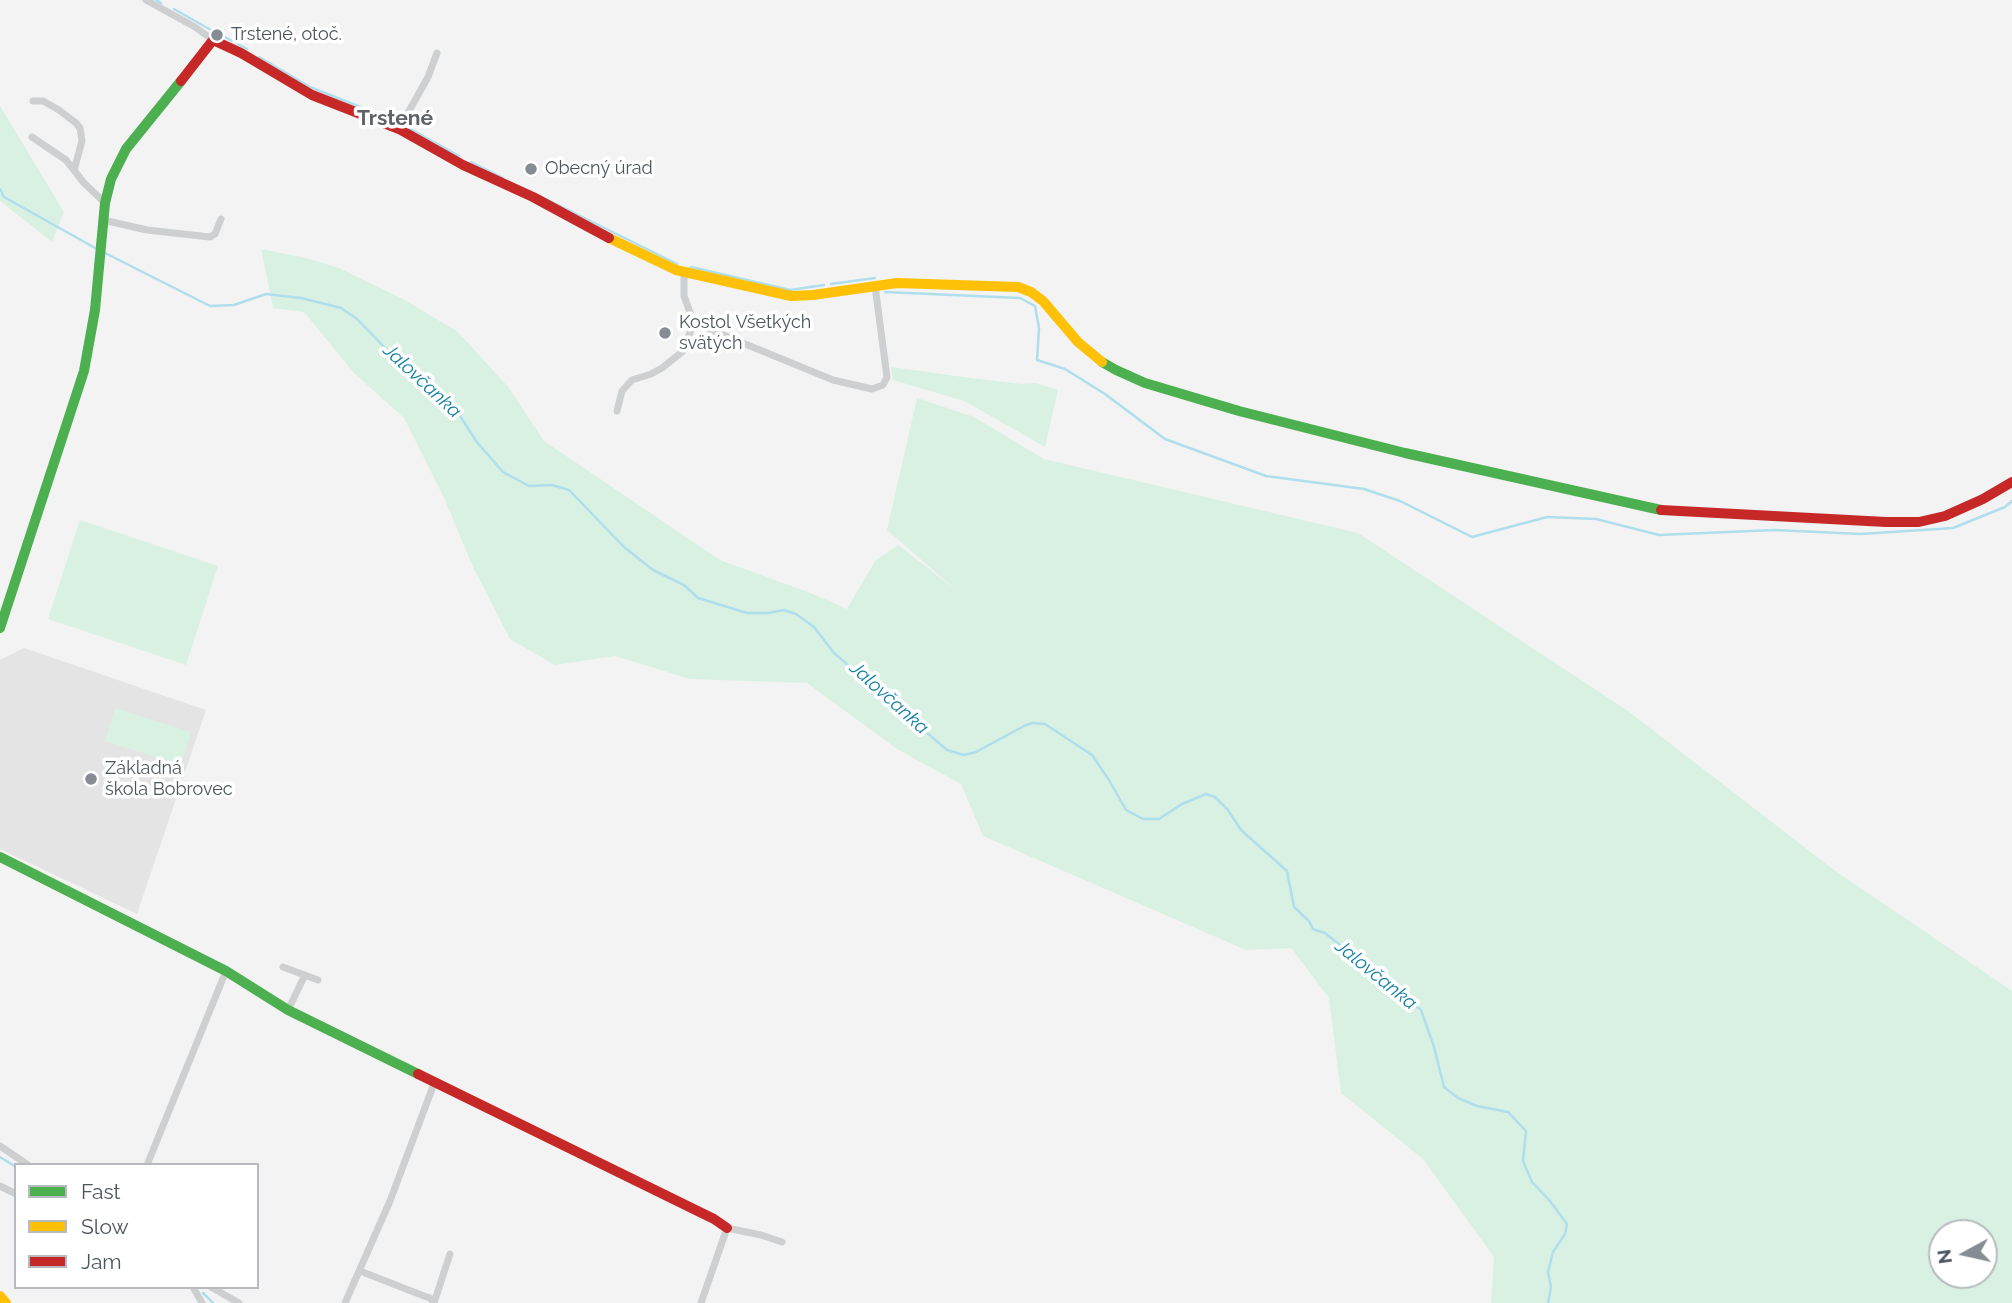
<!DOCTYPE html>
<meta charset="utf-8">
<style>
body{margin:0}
#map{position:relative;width:2012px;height:1303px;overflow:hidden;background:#f3f3f3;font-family:Raleway,sans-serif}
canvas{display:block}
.legend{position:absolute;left:14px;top:1163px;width:245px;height:126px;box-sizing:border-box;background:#fff;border:2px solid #b7bbbf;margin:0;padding:9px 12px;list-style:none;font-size:21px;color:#4a555f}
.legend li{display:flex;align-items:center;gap:14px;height:35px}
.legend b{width:35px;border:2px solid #b7bbbf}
.north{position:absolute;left:1928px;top:1219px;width:70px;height:70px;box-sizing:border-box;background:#fff;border:2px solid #b7bbbf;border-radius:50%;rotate:262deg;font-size:19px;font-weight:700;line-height:28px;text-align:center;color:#4a555f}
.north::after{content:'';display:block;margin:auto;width:24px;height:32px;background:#858c93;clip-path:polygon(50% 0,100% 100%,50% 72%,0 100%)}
</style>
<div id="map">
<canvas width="2012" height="1303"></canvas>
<ul class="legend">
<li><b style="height:9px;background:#4caf50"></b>Fast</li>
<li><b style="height:9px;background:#ffc107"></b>Slow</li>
<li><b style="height:9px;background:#c62828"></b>Jam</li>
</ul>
<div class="north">N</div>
</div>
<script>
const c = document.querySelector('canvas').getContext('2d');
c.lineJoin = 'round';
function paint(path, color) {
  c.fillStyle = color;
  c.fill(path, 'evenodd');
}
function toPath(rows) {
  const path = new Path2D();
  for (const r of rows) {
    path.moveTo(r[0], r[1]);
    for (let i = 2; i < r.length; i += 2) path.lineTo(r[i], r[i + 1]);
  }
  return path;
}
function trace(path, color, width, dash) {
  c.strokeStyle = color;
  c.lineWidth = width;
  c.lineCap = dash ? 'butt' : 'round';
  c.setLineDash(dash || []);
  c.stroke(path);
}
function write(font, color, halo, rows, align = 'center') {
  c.font = font + ' Raleway,sans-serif';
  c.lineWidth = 7;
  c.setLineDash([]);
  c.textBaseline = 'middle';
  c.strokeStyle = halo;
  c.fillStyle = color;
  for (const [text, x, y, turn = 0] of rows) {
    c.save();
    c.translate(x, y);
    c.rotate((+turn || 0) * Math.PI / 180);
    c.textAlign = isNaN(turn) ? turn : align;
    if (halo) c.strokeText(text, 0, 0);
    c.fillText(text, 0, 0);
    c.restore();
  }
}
const education = toPath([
 [24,648,206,710,137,914,0,849,0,660]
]);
const green = toPath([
 [0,106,64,212,52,242,0,201],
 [261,249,306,258,339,268,403,299,458,332,509,388,544,441,720,560,813,594,847,609,875,561,898,545,956,590,887,530,917,398,974,417,1044,459,1358,533,1628,711,1834,870,2012,991,2012,1303,1491,1303,1494,1257,1423,1159,1341,1093,1329,998,1291,948,1246,950,983,836,961,784,897,749,807,683,690,679,615,656,555,665,510,639,473,567,445,500,404,418,355,374,304,312,273,308],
 [1942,1233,1984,1233,1984,1275,1942,1275],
 [891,367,963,377,1021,384,1036,383,1058,390,1045,447,964,401,893,380],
 [80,520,218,566,186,665,48,619],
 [115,708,191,732,181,765,105,741]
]);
const stream = toPath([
 [156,0,161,3],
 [174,9,211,30],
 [223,36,247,49],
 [259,57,310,87,398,122],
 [405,126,459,156],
 [471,162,503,178],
 [0,189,4,197,97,249],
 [540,196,677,264],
 [103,252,210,306,234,305,266,294,301,298,341,308,357,319,392,355,429,384,457,411,476,441,503,472,529,486,552,485,569,490,624,547,653,570,684,585,698,598,747,613,768,613,784,610,796,614,814,627,834,653,947,750,964,755,976,752,1026,725,1033,723,1045,724,1092,755,1109,780,1126,810,1143,819,1159,819,1182,804,1206,794,1215,797,1228,810,1241,830,1287,871,1294,907,1309,921,1313,929,1325,933,1421,1010,1434,1047,1444,1087,1458,1098,1477,1106,1508,1112,1526,1131,1523,1161,1532,1182,1550,1201,1567,1224,1565,1234,1553,1252,1548,1272,1551,1287,1548,1303],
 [691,267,790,290,824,285],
 [831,284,875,278],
 [885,292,1020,298,1035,306,1039,328,1037,360,1065,369,1105,394,1165,439,1266,476,1364,489,1400,501,1472,537,1547,517,1596,519,1659,535,1774,530,1861,534,1953,528,2005,507,2012,501],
 [0,1157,16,1167],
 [203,1293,213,1303]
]);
const street = toPath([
 [146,0,195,27,213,40],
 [33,101,43,101,59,110,76,123,80,128,82,141,74,170],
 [399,129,428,77,437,53],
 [32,137,66,160,84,183,105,203],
 [103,220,147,230,210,237,215,234,221,219],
 [694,323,833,380,872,389,883,385,887,377,875,286],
 [617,411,622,391,632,380,651,374,662,368,682,352,694,323,684,296,684,272],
 [283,967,318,980],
 [288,1010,305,975],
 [0,1146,28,1165],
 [147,1165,226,971],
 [0,1186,16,1194],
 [360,1271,424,1296,430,1298,434,1303],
 [193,1287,202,1303],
 [211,1287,239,1303],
 [345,1303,390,1201,435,1081],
 [434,1303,450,1254],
 [701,1303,727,1228,761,1235,782,1242]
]);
const fast = toPath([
 [1102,362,1116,370,1145,383,1239,411,1405,453,1661,510],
 [0,628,84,371,95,310,105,203,111,179,126,149,181,81],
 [0,857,226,971,288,1010,418,1074]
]);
const slow = toPath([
 [609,238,676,270,791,296,813,295,897,283,1018,287,1031,292,1043,301,1078,342,1102,362],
 [0,1296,6,1303]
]);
const jam = toPath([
 [181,81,213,40,241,53,312,95,399,129,463,165,533,197,609,238],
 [1661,510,1886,522,1919,522,1945,516,1983,499,2012,482],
 [418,1074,714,1219,727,1228]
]);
const markers = [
 [217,35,7,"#858c93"],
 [531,169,7,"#858c93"],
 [665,333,7,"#858c93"],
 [91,779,7,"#858c93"]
];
const poiNames = [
 ["Trstené, otoč.",231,35],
 ["Obecný úrad",545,169],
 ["Kostol Všetkých",679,323],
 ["svätých",679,344],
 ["Základná",105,769],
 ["škola Bobrovec",105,790]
];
const waterNames = [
 ["Jalovčanka",422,381,43],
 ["Jalovčanka",889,698,42],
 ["Jalovčanka",1376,975,39]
];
const quarterNames = [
 ["Trstené",395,119]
];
paint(education, '#e5e4e5');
paint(green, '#d9f1e3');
trace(stream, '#afdeed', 2.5);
trace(street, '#cdcfd1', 7);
trace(fast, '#4caf50', 10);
trace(slow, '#ffc107', 10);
trace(jam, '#c62828', 10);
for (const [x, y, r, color] of markers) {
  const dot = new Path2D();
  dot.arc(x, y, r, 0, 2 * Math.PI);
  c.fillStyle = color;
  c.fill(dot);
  trace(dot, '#fff', 2.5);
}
write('18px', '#4a555f', '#fff', poiNames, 'left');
write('italic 19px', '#1180a4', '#fff', waterNames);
write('bold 21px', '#5f6267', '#fff', quarterNames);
</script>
